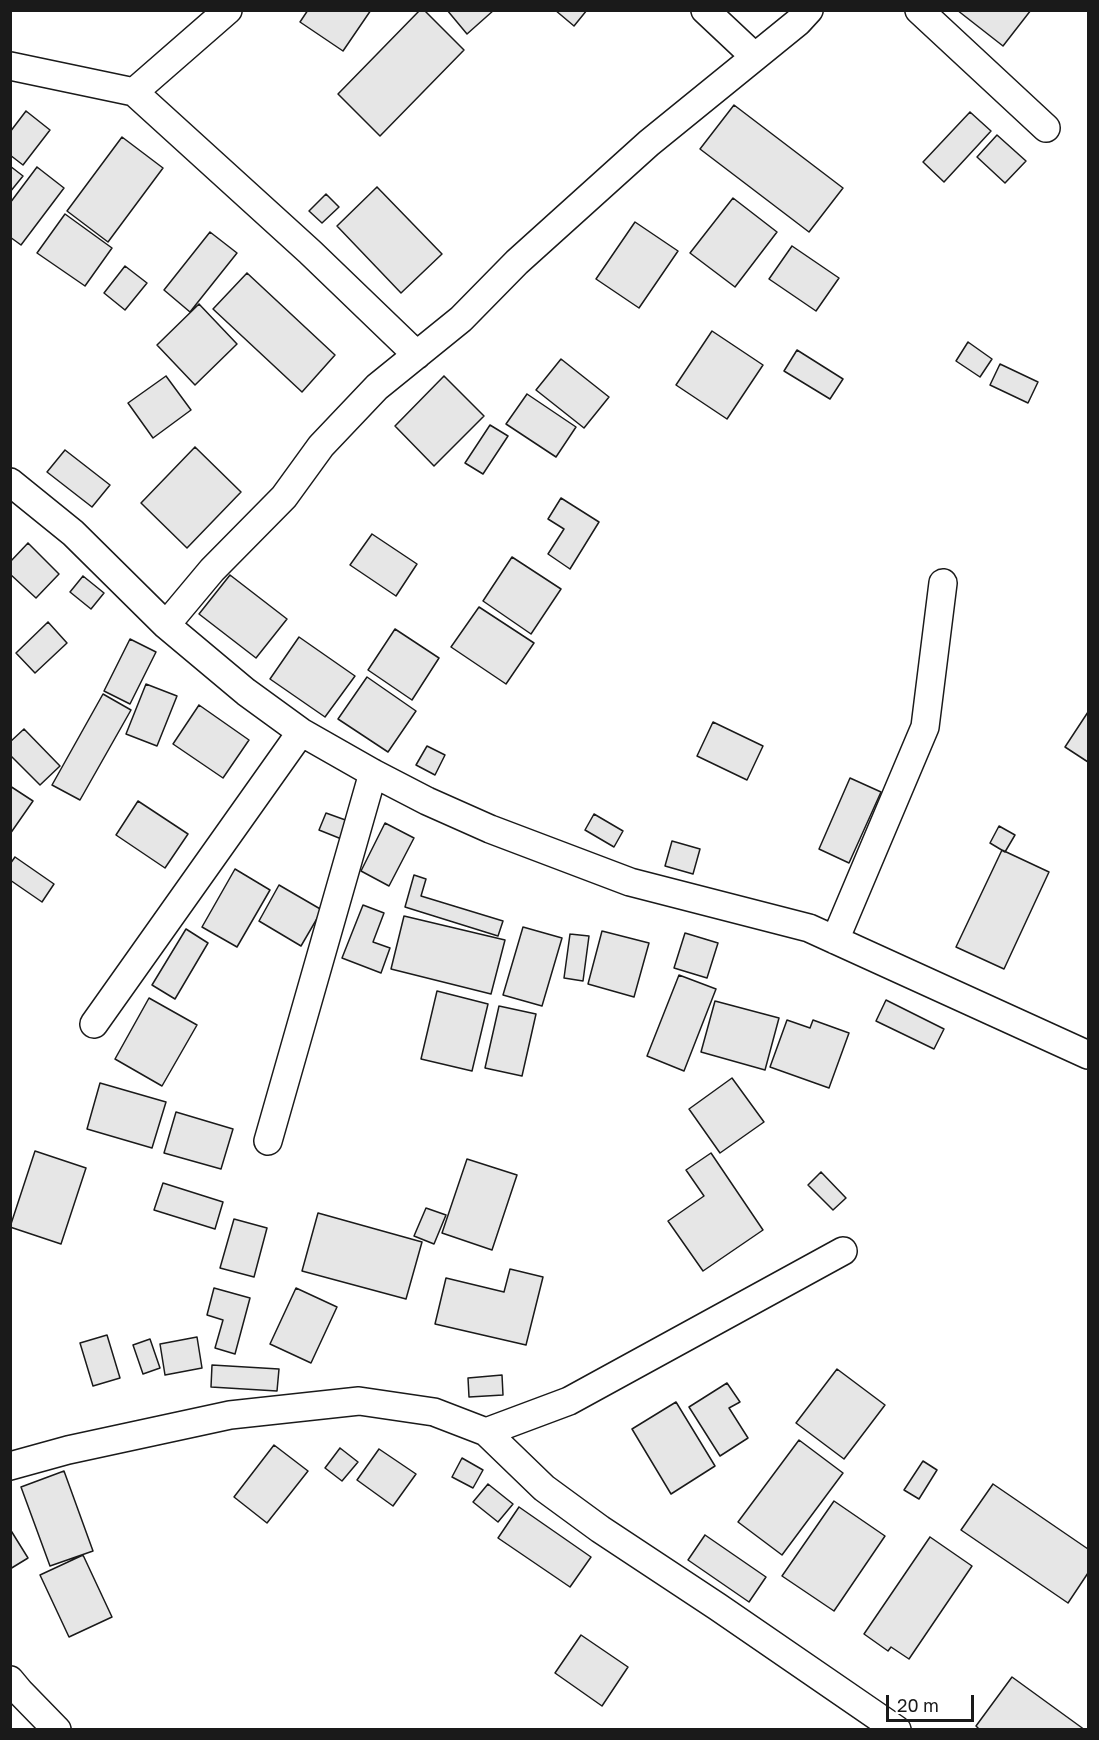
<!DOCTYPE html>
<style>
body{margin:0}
#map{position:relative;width:1099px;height:1740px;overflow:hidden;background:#fff;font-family:"Golos Text",sans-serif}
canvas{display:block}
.frame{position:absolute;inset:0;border:12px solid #1a1a1a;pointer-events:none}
.scale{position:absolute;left:886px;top:1695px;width:88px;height:27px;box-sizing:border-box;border:3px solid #1a1a1a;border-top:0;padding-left:8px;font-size:18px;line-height:21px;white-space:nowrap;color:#1a1a1a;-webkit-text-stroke:4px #fff;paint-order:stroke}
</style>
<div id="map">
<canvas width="1099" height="1740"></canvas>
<div class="frame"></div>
<div class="scale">20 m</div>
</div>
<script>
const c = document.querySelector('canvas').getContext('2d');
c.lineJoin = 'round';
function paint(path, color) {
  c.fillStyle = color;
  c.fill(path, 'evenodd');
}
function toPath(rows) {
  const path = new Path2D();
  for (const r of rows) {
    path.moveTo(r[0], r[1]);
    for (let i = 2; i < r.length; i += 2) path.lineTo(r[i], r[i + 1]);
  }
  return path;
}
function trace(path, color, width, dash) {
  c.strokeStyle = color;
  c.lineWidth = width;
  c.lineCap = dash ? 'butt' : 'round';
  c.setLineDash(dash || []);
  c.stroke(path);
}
const building = toPath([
 [308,10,371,10,343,51,300,22,308,10],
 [420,10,424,10,464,50,380,136,338,94,420,10],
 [447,10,494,10,467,34,447,10],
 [555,10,587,10,574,26,555,10],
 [957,10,1031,10,1003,46,957,10],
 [734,105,843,188,809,232,700,149,734,105],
 [26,111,50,130,23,165,10,155,10,132,26,111],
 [970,112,991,131,944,182,923,162,970,112],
 [997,135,1026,161,1005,183,977,157,997,135],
 [122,137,163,168,108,242,67,211,122,137],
 [10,166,23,176,10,192,10,166],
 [37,167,64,188,21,245,10,237,10,203,37,167],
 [377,187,442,254,401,293,337,226,377,187],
 [326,194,339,207,322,223,309,211,326,194],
 [733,198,777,232,735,287,690,253,733,198],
 [65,214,112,248,85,286,37,253,65,214],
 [635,222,678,251,639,308,596,279,635,222],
 [210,232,237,253,190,312,164,290,210,232],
 [792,246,839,278,816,311,769,279,792,246],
 [125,266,147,283,125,310,104,293,125,266],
 [247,273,335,355,302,392,213,309,247,273],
 [199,304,237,344,195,385,157,345,199,304],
 [712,331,763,365,727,419,676,385,712,331],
 [968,342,992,359,980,377,956,361,968,342],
 [797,350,843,379,830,399,784,371,797,350],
 [561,359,609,397,584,428,536,390,561,359],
 [1000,364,1038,382,1028,403,990,385,1000,364],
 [166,376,191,410,153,438,128,403,166,376],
 [444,376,484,416,434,466,395,426,444,376],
 [527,394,576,427,556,457,506,424,527,394],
 [490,425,508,436,483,474,465,463,490,425],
 [195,447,241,492,187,548,141,503,195,447],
 [65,450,110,485,92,507,47,472,65,450],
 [561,498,599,522,570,569,548,554,564,529,548,519,561,498],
 [372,534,417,564,396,596,350,565,372,534],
 [28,543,59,574,36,598,10,574,10,562,28,543],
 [512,557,561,589,531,634,483,601,512,557],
 [230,575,287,619,256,658,199,614,230,575],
 [83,576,104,593,91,609,70,592,83,576],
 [479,607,534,643,506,684,451,647,479,607],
 [48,622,67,643,35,673,16,653,48,622],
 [395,629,439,658,412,700,368,670,395,629],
 [299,637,355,676,325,717,270,679,299,637],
 [130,639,156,652,130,704,104,691,130,639],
 [367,677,416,711,388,752,338,719,367,677],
 [146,684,177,696,157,746,126,734,146,684],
 [103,694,131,710,80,800,52,785,103,694],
 [199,705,249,740,223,778,173,744,199,705],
 [1088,712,1088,762,1065,747,1088,712],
 [713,722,763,746,747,780,697,756,713,722],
 [24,729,60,766,40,785,10,755,10,742,24,729],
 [427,746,445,755,435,775,416,765,427,746],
 [850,778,881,792,849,863,819,849,850,778],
 [10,786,33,801,10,834,10,786],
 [138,801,188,834,165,868,116,835,138,801],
 [326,813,351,822,344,840,319,830,326,813],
 [594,814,623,831,614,847,585,830,594,814],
 [385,823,414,838,389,886,361,871,385,823],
 [999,826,1015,835,1005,852,990,843,999,826],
 [672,841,700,849,693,874,665,866,672,841],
 [1002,850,1049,872,1004,969,956,947,1002,850],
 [15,857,54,884,42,902,10,880,10,864,15,857],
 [235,869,270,890,237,947,202,927,235,869],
 [414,875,426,879,421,896,503,921,498,936,405,907,414,875],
 [279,885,322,910,301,946,259,921,279,885],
 [363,905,384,913,373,942,390,948,381,973,342,958,363,905],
 [404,916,505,940,491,994,391,969,404,916],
 [523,927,562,938,542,1006,503,995,523,927],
 [186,929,208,943,175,999,152,985,186,929],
 [602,931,649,943,634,997,588,984,602,931],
 [685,933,718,943,707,978,674,968,685,933],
 [570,934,589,936,583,981,564,978,570,934],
 [679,975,716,989,684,1071,647,1056,679,975],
 [437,991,488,1004,472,1071,421,1059,437,991],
 [149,998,197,1025,162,1086,115,1059,149,998],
 [886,1000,944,1029,934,1049,876,1021,886,1000],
 [715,1001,779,1018,765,1070,701,1052,715,1001],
 [499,1006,536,1014,522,1076,485,1068,499,1006],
 [787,1020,810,1028,813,1020,849,1033,829,1088,770,1067,787,1020],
 [732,1078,764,1122,720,1153,689,1109,732,1078],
 [100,1083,166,1102,152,1148,87,1129,100,1083],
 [176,1112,233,1129,221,1169,164,1153,176,1112],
 [35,1151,86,1168,61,1244,10,1227,35,1151],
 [711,1153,763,1230,703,1271,668,1221,704,1196,686,1170,711,1153],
 [467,1159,517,1175,492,1250,442,1233,467,1159],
 [821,1172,846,1198,833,1210,808,1185,821,1172],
 [163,1183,223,1202,215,1229,154,1210,163,1183],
 [426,1208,446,1215,434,1244,414,1236,426,1208],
 [318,1213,422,1242,406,1299,302,1271,318,1213],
 [234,1219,267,1228,254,1277,220,1268,234,1219],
 [510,1269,543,1277,526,1345,435,1324,446,1278,504,1292,510,1269],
 [214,1288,250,1298,235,1354,215,1348,223,1320,207,1315,214,1288],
 [296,1288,337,1307,311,1363,270,1344,296,1288],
 [107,1335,120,1378,93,1386,80,1343,107,1335],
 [197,1337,202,1368,165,1375,160,1344,197,1337],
 [150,1339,160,1368,143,1374,133,1345,150,1339],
 [212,1365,279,1369,277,1391,211,1387,212,1365],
 [837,1369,885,1405,844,1459,796,1423,837,1369],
 [502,1375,503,1395,469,1397,468,1378,502,1375],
 [727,1383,740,1402,729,1408,748,1438,720,1456,689,1407,727,1383],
 [676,1402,715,1466,671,1494,632,1429,676,1402],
 [799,1440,843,1473,782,1555,738,1522,799,1440],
 [274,1445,308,1471,267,1523,234,1497,274,1445],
 [340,1448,358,1462,342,1481,325,1468,340,1448],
 [379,1449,416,1474,393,1506,357,1480,379,1449],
 [462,1458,483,1470,473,1488,452,1477,462,1458],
 [923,1461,937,1470,919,1499,904,1490,923,1461],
 [64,1471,93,1551,50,1566,21,1487,64,1471],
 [488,1484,513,1504,498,1522,473,1502,488,1484],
 [993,1484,1088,1549,1088,1573,1068,1603,961,1530,993,1484],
 [834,1501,885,1536,834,1611,782,1576,834,1501],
 [519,1507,591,1557,570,1587,498,1538,519,1507],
 [10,1529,28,1558,10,1569,10,1529],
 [705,1535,766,1577,749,1602,688,1560,705,1535],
 [930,1537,972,1566,909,1659,891,1647,888,1651,864,1634,930,1537],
 [83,1555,112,1617,69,1637,40,1575,83,1555],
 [581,1635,628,1667,602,1706,555,1673,581,1635],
 [1012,1677,1085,1730,980,1730,976,1726,1012,1677]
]);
const minor = toPath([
 [705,10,755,57],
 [919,10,1046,128],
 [10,66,134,92,228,10],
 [134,92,310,252,417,355],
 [10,482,73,533,166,625,246,692,301,732,373,773,427,801,490,829,630,882,809,928,1088,1055],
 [166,625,212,570,284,497,321,446,377,387,461,319,517,262,649,143,798,22,809,10],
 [835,940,925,727,943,583],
 [94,1024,301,732],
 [268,1141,373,773],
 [486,1432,569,1401,843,1251],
 [10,1466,68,1450,230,1415,359,1401,434,1412,486,1432,544,1488,600,1529,718,1607,897,1730],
 [10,1680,20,1692,57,1730]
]);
paint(building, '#e6e6e6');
trace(building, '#1a1a1a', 1.5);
trace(minor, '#1a1a1a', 30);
trace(minor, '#fff', 27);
</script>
